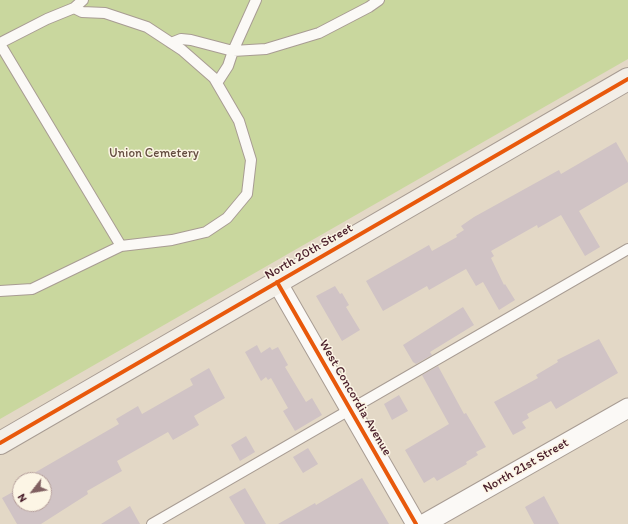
<!DOCTYPE html>
<style>
body{margin:0}
#map{position:relative;width:628px;height:524px;overflow:hidden;background:#e3d8c6;font-family:Itim,sans-serif}
canvas{display:block}
.north{position:absolute;left:12px;top:472px;width:40px;height:40px;box-sizing:border-box;background:#fcf5e5;border:1px solid #b59f9b;border-radius:50%;rotate:239deg;font-size:11px;font-weight:700;line-height:16px;text-align:center;color:#4a1f2b}
.north::after{content:'';display:block;margin:auto;width:14px;height:18px;background:#806061;clip-path:polygon(50% 0,100% 100%,50% 72%,0 100%)}
</style>
<div id="map">
<canvas width="628" height="524"></canvas>
<div class="north">N</div>
</div>
<script>
const c = document.querySelector('canvas').getContext('2d');
c.lineJoin = 'round';
function paint(path, color) {
  c.fillStyle = color;
  c.fill(path, 'evenodd');
}
function toPath(rows) {
  const path = new Path2D();
  for (const r of rows) {
    path.moveTo(r[0], r[1]);
    for (let i = 2; i < r.length; i += 2) path.lineTo(r[i], r[i + 1]);
  }
  return path;
}
function trace(path, color, width, dash) {
  c.strokeStyle = color;
  c.lineWidth = width;
  c.lineCap = dash ? 'butt' : 'round';
  c.setLineDash(dash || []);
  c.stroke(path);
}
function write(font, color, halo, rows, align = 'center') {
  c.font = font + ' Itim,sans-serif';
  c.lineWidth = 3;
  c.setLineDash([]);
  c.textBaseline = 'middle';
  c.strokeStyle = halo;
  c.fillStyle = color;
  for (const [text, x, y, turn = 0] of rows) {
    c.save();
    c.translate(x, y);
    c.rotate((+turn || 0) * Math.PI / 180);
    c.textAlign = isNaN(turn) ? turn : align;
    if (halo) c.strokeText(text, 0, 0);
    c.fillText(text, 0, 0);
    c.restore();
  }
}
const green = toPath([
 [0,0,628,0,628,59,0,419]
]);
const building = toPath([
 [616,142,628,163,628,182,579,211,600,247,585,256,561,215,538,228,537,225,491,251,494,256,491,258,504,285,505,284,515,300,499,310,483,282,476,286,466,269,429,290,427,286,383,311,366,281,429,245,432,251,457,237,456,235,464,230,461,226,474,217,559,170,561,174],
 [335,286,340,294,342,293,349,305,346,307,360,330,342,341,316,296],
 [463,307,474,325,430,352,432,355,416,364,413,362,403,345],
 [599,339,618,373,556,409,551,401,527,414,529,418,522,422,526,428,513,435,494,402,538,378,536,375,558,362,557,360],
 [257,345,261,353,270,347,272,350,278,347,288,365,285,367,306,402,312,398,322,415,295,431,283,411,288,408,271,378,268,380,266,377,261,381,245,352],
 [438,366,464,414,466,413,486,447,476,452,478,455,466,462,467,464,437,481,434,477,424,483,405,450,449,424,422,375],
 [209,368,225,398,194,416,199,425,173,440,168,432,117,461,122,471,87,491,88,494,41,524,17,524,2,498,20,488,20,504,44,504,44,480,22,480,119,424,116,419,138,406,142,414,193,385,190,379],
 [399,395,408,411,392,420,384,404],
 [246,436,255,452,240,461,231,445],
 [308,448,318,464,303,473,293,457],
 [362,478,389,524,278,524,315,503,316,505],
 [245,488,266,524,245,524,229,497],
 [544,496,559,524,534,524,525,507],
 [130,506,140,524,101,524]
]);
const service = toPath([
 [74,8,82,12,105,13,147,27,182,50,214,78,239,121,251,160,247,194,227,218,206,232,172,240,121,246],
 [0,43,47,19,74,8,83,0],
 [171,43,181,39,191,40,233,51,256,0],
 [0,44,121,246,32,289,0,291],
 [217,83,228,66,233,51,266,49,319,33,369,7,379,0],
 [152,524,628,249]
]);
const minor = toPath([
 [277,282,416,524],
 [424,524,628,408]
]);
const secondary = toPath([
 [0,443,628,79]
]);
const cycleway = toPath([
 [277,282,416,524],
 [0,443,628,79]
]);
const parkNames = [
 ["Union Cemetery",154,154]
];
const streetNames = [
 ["North 20th Street",309,252,-30],
 ["West Concordia Avenue",355,398,60],
 ["North 21st Street",526,466,-30]
];
paint(green, '#c9d79e');
paint(building, '#d0c3c5');
trace(service, '#a89c93', 12);
trace(minor, '#a89c93', 21);
trace(secondary, '#a89c93', 24);
trace(service, '#fbf9f6', 10);
trace(minor, '#fbf9f6', 19);
trace(secondary, '#f3efe8', 22);
trace(cycleway, '#e8590c', 4);
write('13px', '#644d40', '#fcf5e5', parkNames);
write('13px', '#4a1f2b', '#fcf5e5', streetNames);
</script>
